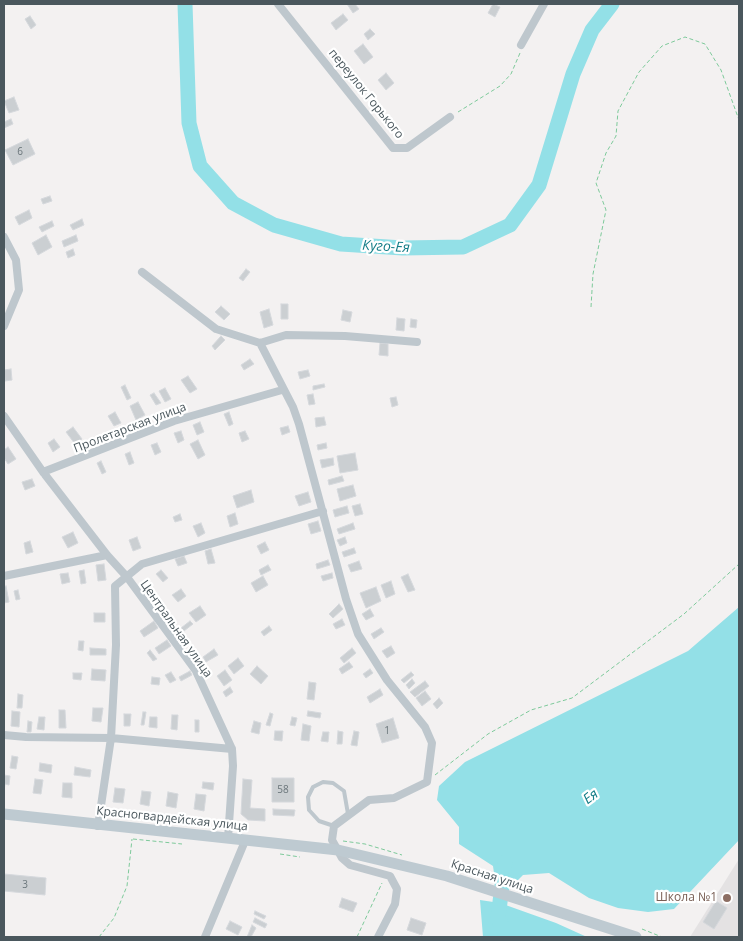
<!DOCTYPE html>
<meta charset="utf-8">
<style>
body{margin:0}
#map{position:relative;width:743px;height:941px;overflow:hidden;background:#f3f1f1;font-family:"Open Sans",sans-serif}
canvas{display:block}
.frame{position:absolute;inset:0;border:5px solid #4a575d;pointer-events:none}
</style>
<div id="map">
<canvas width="743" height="941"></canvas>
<div class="frame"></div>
</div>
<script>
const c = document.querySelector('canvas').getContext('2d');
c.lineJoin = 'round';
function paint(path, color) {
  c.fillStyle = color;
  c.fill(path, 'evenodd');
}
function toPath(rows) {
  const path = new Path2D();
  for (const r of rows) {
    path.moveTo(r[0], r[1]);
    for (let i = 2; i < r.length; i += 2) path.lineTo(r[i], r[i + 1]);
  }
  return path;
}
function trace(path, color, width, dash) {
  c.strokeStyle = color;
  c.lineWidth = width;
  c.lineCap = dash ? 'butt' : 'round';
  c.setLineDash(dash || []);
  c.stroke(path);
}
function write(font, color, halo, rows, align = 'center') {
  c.font = font + ' "Open Sans",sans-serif';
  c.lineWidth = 4.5;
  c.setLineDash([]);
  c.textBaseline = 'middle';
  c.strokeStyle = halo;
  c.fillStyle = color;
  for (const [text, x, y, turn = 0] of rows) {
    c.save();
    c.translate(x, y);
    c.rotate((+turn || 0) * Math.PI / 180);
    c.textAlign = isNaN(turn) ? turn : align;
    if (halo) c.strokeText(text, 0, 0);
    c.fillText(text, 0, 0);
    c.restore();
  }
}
const education = toPath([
 [739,859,739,937,690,937]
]);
const water = toPath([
 [739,607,739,840,674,909,648,912,618,908,589,898,549,873,523,875,514,884,495,880,493,866,459,844,459,827,437,800,439,786,465,762,688,651],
 [480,900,500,903,556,923,587,937,483,937]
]);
const river = toPath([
 [185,4,189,123,200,166,233,203,274,225,341,244,403,248,463,247,510,225,539,185,573,74,592,30,612,4],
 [505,862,498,918,507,937]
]);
const building = toPath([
 [347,4,355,4,359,9,353,13,347,4],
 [493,4,500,7,495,17,488,13,493,4],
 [343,14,348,20,336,30,331,23,343,14],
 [30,16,36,25,31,29,25,19,30,16],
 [370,29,375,34,368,40,364,34,370,29],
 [363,44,373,57,364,64,354,51,363,44],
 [386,73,394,83,386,90,378,80,386,73],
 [14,97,19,110,9,113,4,101,14,97],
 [11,119,13,124,4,128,4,122,11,119],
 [28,139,35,154,13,165,5,150,28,139],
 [50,196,52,201,43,204,41,199,50,196],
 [29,210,32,218,19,225,15,217,29,210],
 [82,219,84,225,73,230,70,225,82,219],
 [52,221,54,226,42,232,39,227,52,221],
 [46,235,52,247,38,255,32,243,46,235],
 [76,235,78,241,64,247,62,241,76,235],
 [73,249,75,255,68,258,66,252,73,249],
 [246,269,250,272,243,281,239,278,246,269],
 [281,304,288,304,288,319,281,319,281,304],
 [221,306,230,314,224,320,215,312,221,306],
 [269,309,273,325,264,328,260,312,269,309],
 [343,310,352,312,350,322,341,320,343,310],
 [397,318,405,319,404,331,396,330,397,318],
 [411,319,417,320,416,328,410,327,411,319],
 [221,336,225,340,215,350,212,346,221,336],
 [380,343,388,344,388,356,379,355,380,343],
 [250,359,254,364,244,370,241,365,250,359],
 [11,369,12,380,5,381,4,370,11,369],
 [308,370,310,376,300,379,298,372,308,370],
 [188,376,197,389,190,393,181,380,188,376],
 [324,384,325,387,313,390,313,386,324,384],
 [125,385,131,398,127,400,121,387,125,385],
 [165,388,171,399,165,402,159,391,165,388],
 [154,393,161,403,156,405,150,395,154,393],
 [313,394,315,404,309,405,307,395,313,394],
 [396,397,398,405,392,407,390,398,396,397],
 [138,402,145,415,136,420,130,406,138,402],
 [115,412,121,423,114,426,108,416,115,412],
 [229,412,233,424,229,426,224,414,229,412],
 [324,417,326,425,316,427,315,418,324,417],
 [200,422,204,432,197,435,193,425,200,422],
 [288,426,290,432,282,435,280,428,288,426],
 [73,427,82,439,75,444,66,432,73,427],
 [181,431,184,440,178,443,174,433,181,431],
 [245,431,249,439,242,442,239,433,245,431],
 [54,439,60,447,53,452,48,443,54,439],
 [198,440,205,455,198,459,190,444,198,440],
 [157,443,161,452,155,455,151,445,157,443],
 [326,443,327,448,318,450,317,445,326,443],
 [8,447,16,459,8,464,4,458,4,450,8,447],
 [130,452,134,463,129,465,125,454,130,452],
 [355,453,358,470,340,473,337,456,355,453],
 [333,458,334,465,322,468,320,460,333,458],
 [101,461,106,472,102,474,97,463,101,461],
 [342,476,344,481,329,485,328,480,342,476],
 [32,479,35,486,25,490,22,482,32,479],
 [353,485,356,496,340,501,337,489,353,485],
 [251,490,254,502,237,508,233,496,251,490],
 [308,492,311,502,299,506,295,496,308,492],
 [360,504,363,514,355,516,352,506,360,504],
 [347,506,349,513,335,517,333,510,347,506],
 [235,513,238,524,230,527,227,516,235,513],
 [180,514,182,520,175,522,173,517,180,514],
 [318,521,321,531,311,534,308,524,318,521],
 [201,523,205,533,198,537,193,526,201,523],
 [353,523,355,529,339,534,337,529,353,523],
 [73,532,78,543,68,548,62,537,73,532],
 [137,537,141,548,133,551,129,540,137,537],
 [345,537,347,543,340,546,337,540,345,537],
 [30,541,33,552,26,554,24,543,30,541],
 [265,542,269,550,261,554,257,546,265,542],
 [354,548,356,553,344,557,342,552,354,548],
 [211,549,215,563,208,564,205,551,211,549],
 [184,556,187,563,178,566,175,559,184,556],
 [328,560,330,565,317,569,316,564,328,560],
 [359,561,362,569,351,572,348,565,359,561],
 [104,564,106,580,98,581,96,565,104,564],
 [268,565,271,570,261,575,259,570,268,565],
 [84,570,86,583,81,584,79,571,84,570],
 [161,570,168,578,163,582,156,574,161,570],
 [68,573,70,582,62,584,60,574,68,573],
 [332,573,333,578,323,581,321,576,332,573],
 [408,574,415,590,408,592,401,577,408,574],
 [263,576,268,585,256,592,251,583,263,576],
 [391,581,395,594,386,598,381,585,391,581],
 [6,586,9,602,4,603,4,587,6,586],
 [376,587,381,601,366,608,360,593,376,587],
 [181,589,186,596,178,602,172,595,181,589],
 [18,590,20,599,16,600,14,591,18,590],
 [339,604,343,609,333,618,329,614,339,604],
 [200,606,206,615,196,622,189,613,200,606],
 [370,609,374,616,366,620,362,614,370,609],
 [94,613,105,613,105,622,94,622,94,613],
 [342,619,345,625,336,629,333,624,342,619],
 [154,621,158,628,144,637,140,631,154,621],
 [190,621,193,624,184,631,181,628,190,621],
 [269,626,272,630,264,636,261,632,269,626],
 [381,628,384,632,374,639,371,634,381,628],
 [167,640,171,646,159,654,155,648,167,640],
 [79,641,84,641,83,651,78,650,79,641],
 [391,646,395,653,387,658,382,651,391,646],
 [90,648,106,649,106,655,90,655,90,648],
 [352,648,356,653,344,663,340,658,352,648],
 [214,649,218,655,206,662,203,657,214,649],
 [150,650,157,659,153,661,147,653,150,650],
 [238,658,244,666,234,674,228,666,238,658],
 [349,662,353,667,342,674,339,669,349,662],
 [257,666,268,676,261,684,250,674,257,666],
 [92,669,106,670,105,681,91,680,92,669],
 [370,669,373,673,366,678,363,674,370,669],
 [225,670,232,680,224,686,217,676,225,670],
 [190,671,192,675,181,681,179,677,190,671],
 [171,672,176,680,170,683,165,675,171,672],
 [411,672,414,675,404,683,401,680,411,672],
 [73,673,82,673,81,680,73,679,73,673],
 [152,677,160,678,159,685,151,684,152,677],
 [412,679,415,683,409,689,406,685,412,679],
 [425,681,429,686,415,697,410,692,425,681],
 [309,682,316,683,314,700,307,699,309,682],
 [230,687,233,692,226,697,223,692,230,687],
 [380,689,383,695,370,703,367,697,380,689],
 [425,691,431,699,422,706,416,698,425,691],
 [18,694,23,695,22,708,17,708,18,694],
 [439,698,443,703,437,709,433,704,439,698],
 [93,708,103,708,101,722,92,721,93,708],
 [59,710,65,710,66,728,59,728,59,710],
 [12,711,20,712,19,727,11,726,12,711],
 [308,711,321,713,320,718,307,716,308,711],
 [143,712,146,712,144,725,141,725,143,712],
 [270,713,273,714,270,726,266,725,270,713],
 [124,714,131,714,130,726,124,726,124,714],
 [172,715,178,715,177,730,171,729,172,715],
 [39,717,45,717,44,730,37,729,39,717],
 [150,717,157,717,157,728,149,727,150,717],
 [292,717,297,718,295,726,290,725,292,717],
 [393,718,399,738,382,743,376,724,393,718],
 [195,720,199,720,199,732,195,732,195,720],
 [28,721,32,722,31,732,27,732,28,721],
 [254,721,261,723,259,734,251,732,254,721],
 [303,724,311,726,309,741,301,740,303,724],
 [275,731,283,731,282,741,274,740,275,731],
 [338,731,343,732,342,744,337,744,338,731],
 [354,731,359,732,357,746,351,745,354,731],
 [323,732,329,732,328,742,321,741,323,732],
 [12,756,18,757,16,769,10,768,12,756],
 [40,763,52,765,51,773,39,771,40,763],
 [75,767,91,770,90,777,74,775,75,767],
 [4,775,10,776,9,785,5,784,4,791,4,775],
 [272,778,294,778,294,802,272,802,272,778],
 [35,779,43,780,41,794,33,793,35,779],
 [243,779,252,780,250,808,265,809,265,821,248,820,241,814,243,779],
 [203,782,214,783,213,790,202,788,203,782],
 [63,783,72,783,72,798,62,797,63,783],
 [115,788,125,789,123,803,113,802,115,788],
 [142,791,151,792,149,806,140,804,142,791],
 [168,792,178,794,176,808,166,806,168,792],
 [196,794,206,795,204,811,194,809,196,794],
 [273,809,295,810,294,816,273,815,273,809],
 [4,874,46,878,45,895,4,891,4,874],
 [342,898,357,903,353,912,339,907,342,898],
 [716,901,727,908,714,929,703,922,716,901],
 [255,911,266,916,264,919,254,914,255,911],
 [255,918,267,924,265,928,253,922,255,918],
 [411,918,426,923,422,935,407,930,411,918],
 [230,921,242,927,238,935,226,929,230,921],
 [252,925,256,928,251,937,247,937,252,925]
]);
const path = toPath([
 [458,112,500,86,511,74,520,53],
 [591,307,593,274,606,210,596,183,606,153,616,136,618,111,639,72,662,46,685,37,705,44,721,70,739,120],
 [435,775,488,734,531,710,572,698,684,614,739,564],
 [133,839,182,844],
 [343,841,365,844,402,855],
 [280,854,300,857],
 [642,929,662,937],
 [99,937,114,918,127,886,132,839],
 [357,937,382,883]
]);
const lane = toPath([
 [334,826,319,821,309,810,308,797,313,787,323,782,333,783,344,791,348,814]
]);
const street = toPath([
 [278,4,393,148,407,148,450,117],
 [521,45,544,4],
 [4,237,16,260,19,290,4,326],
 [142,272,216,329,260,343,286,335,345,336,417,342],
 [260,343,293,407,299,424,346,599,358,634,387,680,425,727,432,743,427,782,394,798,369,800,334,826,332,840,342,858,350,865,390,876,397,889,395,904,378,937],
 [4,416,43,472,107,555,127,577,196,671,232,749,233,766,228,838],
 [43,472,174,421,282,390],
 [4,576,107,555],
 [4,735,26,737,111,738,232,749],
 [98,826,111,738,116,645,115,586,142,564,323,511],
 [205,937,245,841]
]);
const secondary = toPath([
 [4,814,338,850,447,876,636,937]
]);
const markers = [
 [727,898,5,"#8d6e63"]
];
const numberNames = [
 ["6",20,152],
 ["1",387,731],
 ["58",283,790],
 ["3",25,885]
];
const streetNames = [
 ["переулок Горького",366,94,51],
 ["Пролетарская улица",130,428,-21],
 ["Центральная улица",176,629,55],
 ["Красногвардейская улица",172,819,6],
 ["Красная улица",492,877,18]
];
const educationNames = [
 ["Школа №1",717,898]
];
const waterNames = [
 ["Куго-Ея",386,247,3],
 ["Ея",591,797,-37]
];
paint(education, '#e4e2e3');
paint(water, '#93e0e7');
trace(river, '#93e0e7', 15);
paint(building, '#cbcfd2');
trace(building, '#d5d8dc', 1);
trace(path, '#7dc99a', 1, [4, 2.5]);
trace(lane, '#bec7cd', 4);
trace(street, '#bec7cd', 8);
trace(secondary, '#becad1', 11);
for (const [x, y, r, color] of markers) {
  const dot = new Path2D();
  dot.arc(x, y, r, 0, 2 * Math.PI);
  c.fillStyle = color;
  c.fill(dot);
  trace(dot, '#fff', 2);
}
write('10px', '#6a757a', null, numberNames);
write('12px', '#4a575d', '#fff', streetNames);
write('12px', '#785e54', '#fff', educationNames, 'right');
write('italic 14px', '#147d87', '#fff', waterNames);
</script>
